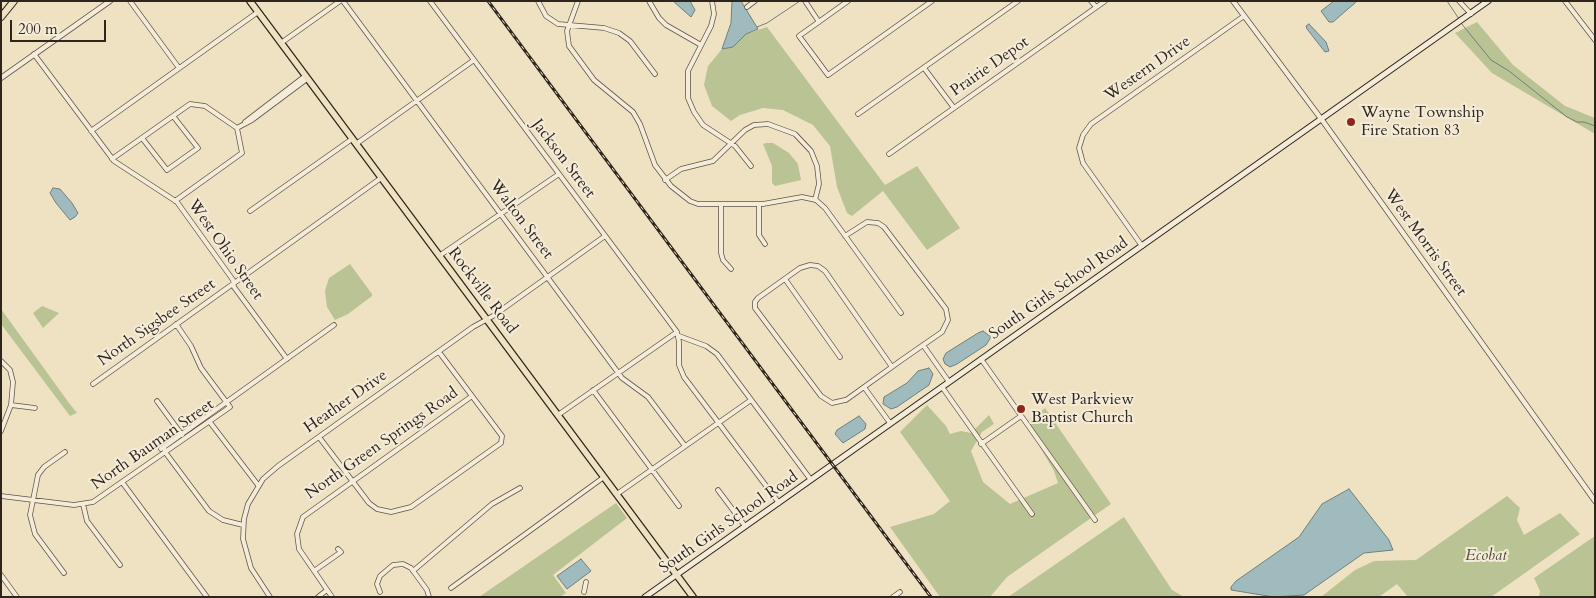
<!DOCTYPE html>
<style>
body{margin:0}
#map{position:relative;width:1596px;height:598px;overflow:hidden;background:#eee2c3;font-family:Cardo,serif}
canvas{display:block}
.frame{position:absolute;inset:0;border:2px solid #2e251c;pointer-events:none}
.scale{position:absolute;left:10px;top:20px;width:96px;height:22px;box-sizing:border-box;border:2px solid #2e251c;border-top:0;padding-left:6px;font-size:15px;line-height:18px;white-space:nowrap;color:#2e251c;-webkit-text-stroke:4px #f4ecd8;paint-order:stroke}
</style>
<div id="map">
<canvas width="1596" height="598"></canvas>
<div class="frame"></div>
<div class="scale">200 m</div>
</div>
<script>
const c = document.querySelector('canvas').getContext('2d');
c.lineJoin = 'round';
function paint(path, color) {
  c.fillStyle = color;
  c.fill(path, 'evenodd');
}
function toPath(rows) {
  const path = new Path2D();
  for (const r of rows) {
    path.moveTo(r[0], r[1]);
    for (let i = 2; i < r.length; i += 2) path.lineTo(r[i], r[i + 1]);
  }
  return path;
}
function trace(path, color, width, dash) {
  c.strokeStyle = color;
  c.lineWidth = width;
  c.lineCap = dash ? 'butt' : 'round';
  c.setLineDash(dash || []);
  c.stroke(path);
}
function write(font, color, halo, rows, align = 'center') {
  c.font = font + ' Cardo,serif';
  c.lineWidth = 4;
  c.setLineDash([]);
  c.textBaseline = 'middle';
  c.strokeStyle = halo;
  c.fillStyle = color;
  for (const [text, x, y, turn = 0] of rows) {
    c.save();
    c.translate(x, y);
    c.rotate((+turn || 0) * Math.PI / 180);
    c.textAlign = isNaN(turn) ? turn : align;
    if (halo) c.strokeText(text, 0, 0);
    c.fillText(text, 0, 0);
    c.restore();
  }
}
const green = toPath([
 [1477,22,1513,65,1565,106,1595,118,1595,134,1492,73,1455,33],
 [767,27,885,185,917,166,960,228,927,250,883,191,852,216,847,213,837,187,830,146,813,125,783,110,763,108,740,115,731,121,712,106,704,85,708,66,722,49,733,47,746,34],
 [766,143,773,143,789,153,798,164,801,180,775,186,772,183,772,166,763,144],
 [350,264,372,294,372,296,348,314,335,320,327,307,325,291,329,278],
 [42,306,59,313,43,328,33,313],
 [1,309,69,403,77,413,70,416,1,324],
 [927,405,946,426,950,434,961,431,971,433,989,415,994,424,982,432,971,451,983,482,1010,504,1058,483,1054,471,1026,423,1045,408,1111,504,1007,577,990,597,940,597,890,527,934,514,950,501,900,432],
 [1507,496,1520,508,1517,520,1524,535,1560,513,1580,534,1491,597,1408,597,1397,584,1379,597,1321,597,1355,570,1374,561,1416,560],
 [616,503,627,518,553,575,566,593,560,597,479,597],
 [1124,517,1172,590,1184,597,1008,597],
 [1595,536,1595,597,1539,597,1540,591,1534,578]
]);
const water = toPath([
 [673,1,690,1,695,10,691,17,673,1],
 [732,1,741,1,758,29,746,34,733,47,722,49,731,23,732,1],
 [1334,1,1355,1,1356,2,1333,22,1329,22,1321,11,1334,1],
 [1309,24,1326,42,1329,51,1325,52,1307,29,1306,26,1309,24],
 [53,188,60,189,72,203,78,213,75,217,70,220,56,203,50,193,53,188],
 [983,331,991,337,986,345,957,364,950,367,945,364,943,359,946,353,978,333,983,331],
 [929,368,933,374,929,385,897,407,891,409,883,404,884,397,907,383,918,371,929,368],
 [859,416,866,424,865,429,843,443,835,434,837,430,859,416],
 [1349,489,1389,540,1393,550,1364,553,1304,595,1274,597,1231,590,1231,587,1236,581,1299,537,1322,504,1349,489],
 [581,559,591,571,567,589,557,576,581,559]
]);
const stream = toPath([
 [1447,1,1459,19],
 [1461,23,1491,60,1509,71,1567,117,1577,122,1584,122,1595,126],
 [757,27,767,23,800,1]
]);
const minor = toPath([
 [130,1,179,68],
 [343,1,622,378,648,397,685,446],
 [430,1,677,332,679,342,679,365,684,377,779,503],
 [538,1,546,16,558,24,604,28,619,33,630,41,655,74],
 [578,1,567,31,569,46,594,80,633,112,640,124,655,165,671,186,690,201,698,204,763,204,802,197,816,200,825,208,901,313],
 [649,1,659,18,666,25,701,45],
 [712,1,714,14,711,26,688,71,688,98,694,112,703,125,735,146,751,166],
 [805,1,819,22],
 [848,1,799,36,828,75,932,1],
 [1091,1,1096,7],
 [1459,1,1471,14],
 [1565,1,1595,40],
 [747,7,755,1],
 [281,43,340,1],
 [34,54,114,161,177,202,233,280,234,287,287,359],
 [924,68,954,108],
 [858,114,1018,1],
 [245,122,305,76],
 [237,128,252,120,307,79],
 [91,131,258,12],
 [142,138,167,170,198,148,173,116],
 [356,144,474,60],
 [889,154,1105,1],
 [112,159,190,104,205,106,237,128],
 [665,180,681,169,713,161,745,130,754,125,768,124,795,134,811,151,817,166,819,184,815,200],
 [175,201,242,153,237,128],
 [721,204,721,253,723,260,731,269],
 [759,204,759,235,765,244],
 [250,211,352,139],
 [845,236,867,222,878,223,884,227,946,309,948,320,942,332,903,359,846,400,845,400,832,403,821,396,755,308,755,302,758,298,800,268,810,265,818,266,825,271,892,367],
 [1142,246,1083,163,1079,148,1083,135,1091,124,1244,16],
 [439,256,559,174],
 [785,279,840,357],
 [679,336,706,346,717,354,811,480],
 [923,345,949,382],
 [981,359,1095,520],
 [1,361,10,370,13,382,11,405,1,431],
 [93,384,381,178],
 [864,387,890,423],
 [942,387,1032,514],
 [593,390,679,506],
 [157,401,182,435],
 [11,405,35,408],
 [558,415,677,332],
 [209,421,258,485],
 [319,437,369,503,377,509,391,512,411,507,501,443,502,436,439,352],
 [981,444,1021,416],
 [161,449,334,325],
 [165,450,165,452,209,511,223,520,243,525],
 [122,482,207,597],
 [718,490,745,526],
 [617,494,751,400],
 [1,496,74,505,93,502,230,407,201,368,191,346,176,324],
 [83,504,87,521,120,565],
 [314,571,341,552,338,549],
 [413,571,492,504,520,488],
 [64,573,35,534,30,515,38,475,44,467,65,452],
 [1,575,17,597],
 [451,588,604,477],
 [380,592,377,584,380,576,393,565,403,564,411,568,427,590,429,597],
 [584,592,586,582],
 [270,597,251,568,243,539,244,519,248,504,263,479,278,466,473,327,493,316,605,236],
 [318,597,327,590],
 [332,597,299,549,297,534,303,517,472,396],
 [893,597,900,592]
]);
const tertiary = toPath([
 [1233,1,1322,120,1595,501],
 [1,78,110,1]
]);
const secondary = toPath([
 [645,597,1488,1]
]);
const primary = toPath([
 [250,1,693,597]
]);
const motorway = toPath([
 [1,6,5,1],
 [1,17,14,1]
]);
const rail = toPath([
 [488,1,931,597]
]);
const markers = [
 [1351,122,5,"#8f2418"],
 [1021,409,5,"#8f2418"]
];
const streetNames = [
 ["Prairie Depot",990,67,-35],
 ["Western Drive",1148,69,-35],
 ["Jackson Street",563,159,53],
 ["Walton Street",521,220,53],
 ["West Morris Street",1425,243,54],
 ["West Ohio Street",225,250,55],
 ["South Girls School Road",1059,289,-35],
 ["Rockville Road",482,291,53],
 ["North Sigsbee Street",157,323,-35],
 ["Heather Drive",346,402,-35],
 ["North Green Springs Road",382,444,-35],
 ["North Bauman Street",153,445,-35],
 ["South Girls School Road",729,523,-35]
];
const poiNames = [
 ["Wayne Township",1361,113],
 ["Fire Station 83",1361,131],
 ["West Parkview",1031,400],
 ["Baptist Church",1031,418]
];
const parkNames = [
 ["Ecobat",1486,556]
];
paint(green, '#bac393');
paint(water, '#9fbbbe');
trace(water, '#727f7d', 1);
trace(stream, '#727f7d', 1);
trace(minor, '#5e5446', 5.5);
trace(tertiary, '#5e5446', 6);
trace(secondary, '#2e251c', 7);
trace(primary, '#2e251c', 8);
trace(motorway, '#2e251c', 8);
trace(minor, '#f4ecd8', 4);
trace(tertiary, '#f4ecd8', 4.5);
trace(secondary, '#f4ecd8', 5);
trace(primary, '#eee2c3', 5.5);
trace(motorway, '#eee2c3', 6);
trace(rail, '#2e251c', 3);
trace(rail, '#f4ecd8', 1, [4]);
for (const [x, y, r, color] of markers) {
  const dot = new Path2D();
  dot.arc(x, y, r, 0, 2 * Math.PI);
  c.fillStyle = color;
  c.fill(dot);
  trace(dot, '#f4ecd8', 2);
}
write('16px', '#2e251c', '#f4ecd8', streetNames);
write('16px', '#2e251c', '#f4ecd8', poiNames, 'left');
write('italic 16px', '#514c3a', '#f4ecd8', parkNames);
</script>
